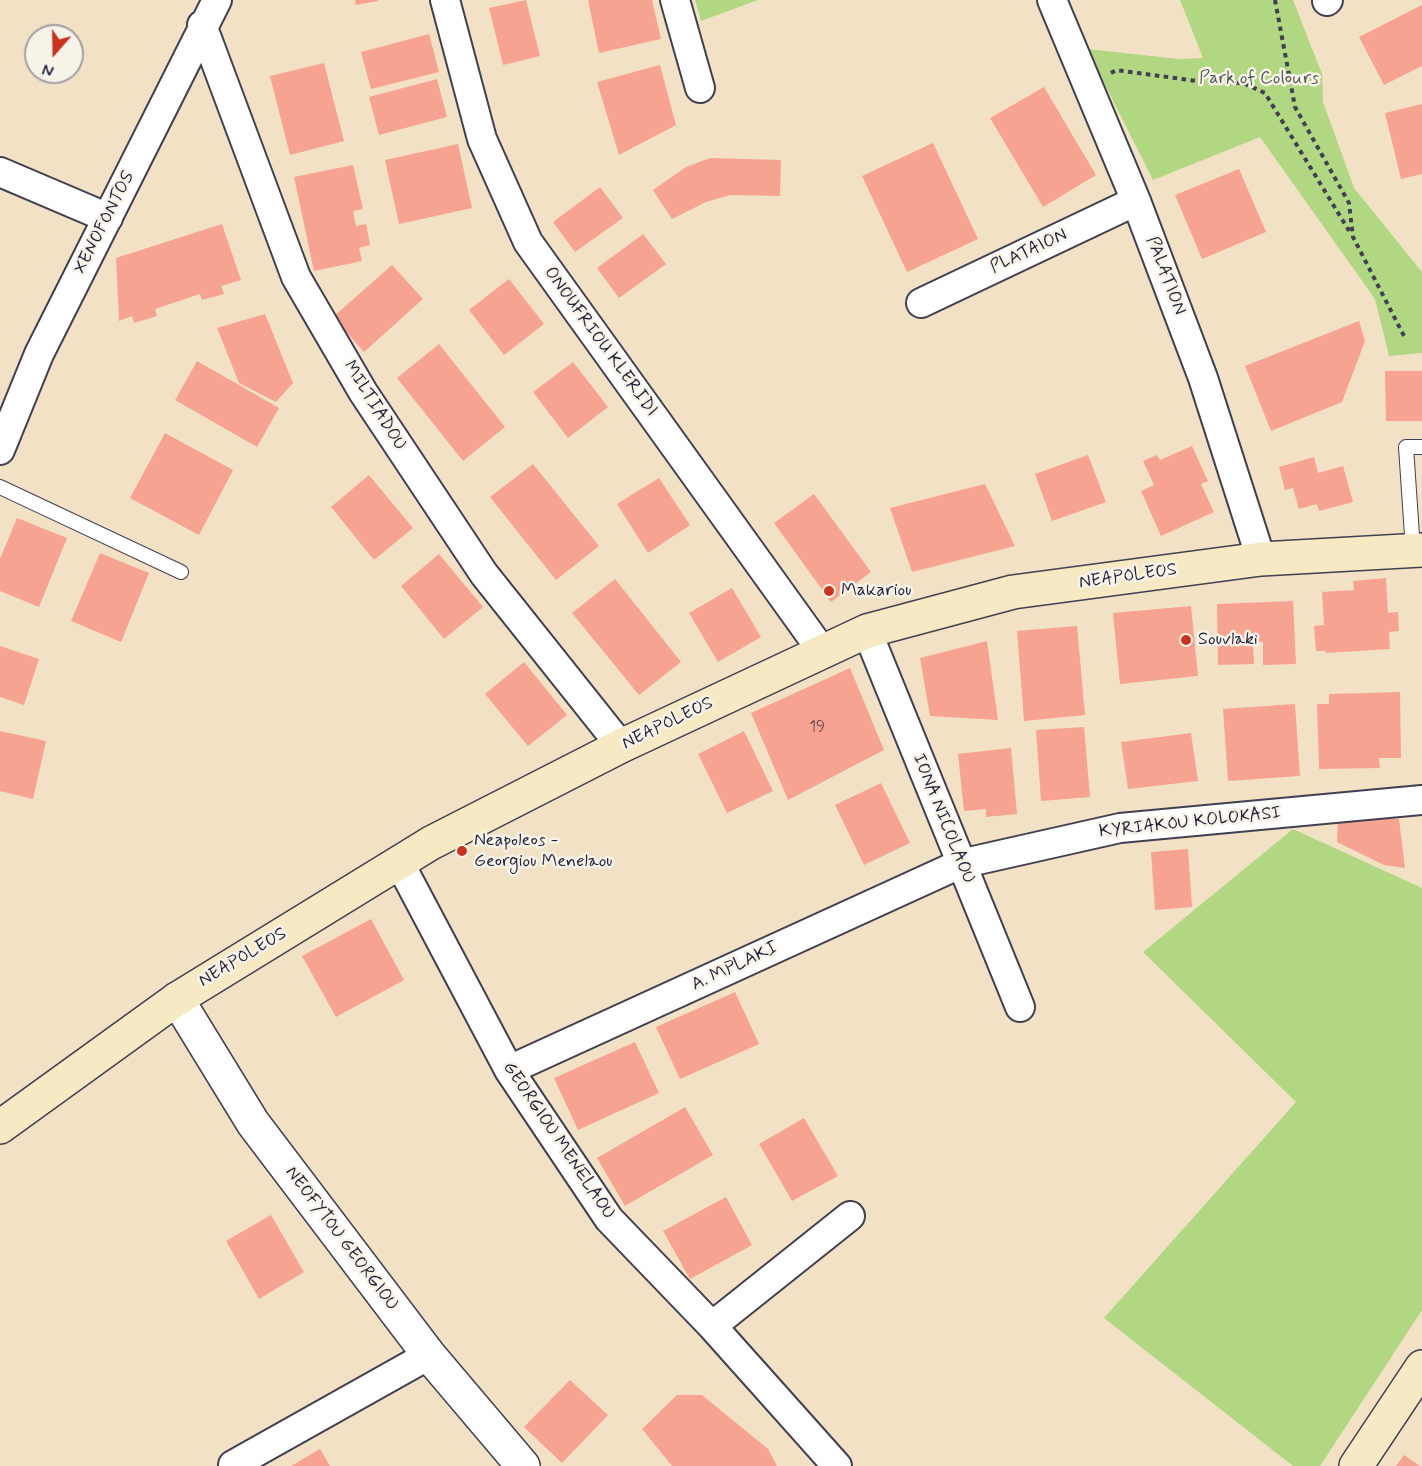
<!DOCTYPE html>
<style>
body{margin:0}
#map{position:relative;width:1422px;height:1466px;overflow:hidden;background:#f2e1c5;font-family:Mynerve,sans-serif}
canvas{display:block}
.north{position:absolute;left:24px;top:24px;width:60px;height:60px;box-sizing:border-box;background:#f7f3e8;border:2px solid #a29fa3;border-radius:50%;rotate:200deg;font-size:16px;font-weight:700;line-height:24px;text-align:center;color:#22223b}
.north::after{content:'';display:block;margin:auto;width:21px;height:27px;background:#c8321e;clip-path:polygon(50% 0,100% 100%,50% 72%,0 100%)}
</style>
<div id="map">
<canvas width="1422" height="1466"></canvas>
<div class="north">N</div>
</div>
<script>
const c = document.querySelector('canvas').getContext('2d');
c.lineJoin = 'round';
function paint(path, color) {
  c.fillStyle = color;
  c.fill(path, 'evenodd');
}
function toPath(rows) {
  const path = new Path2D();
  for (const r of rows) {
    path.moveTo(r[0], r[1]);
    for (let i = 2; i < r.length; i += 2) path.lineTo(r[i], r[i + 1]);
  }
  return path;
}
function trace(path, color, width, dash) {
  c.strokeStyle = color;
  c.lineWidth = width;
  c.lineCap = dash ? 'butt' : 'round';
  c.setLineDash(dash || []);
  c.stroke(path);
}
function write(font, color, halo, rows, align = 'center') {
  c.font = font + ' Mynerve,sans-serif';
  c.lineWidth = 5;
  c.setLineDash([]);
  c.textBaseline = 'middle';
  c.strokeStyle = halo;
  c.fillStyle = color;
  for (const [text, x, y, turn = 0] of rows) {
    c.save();
    c.translate(x, y);
    c.rotate((+turn || 0) * Math.PI / 180);
    c.textAlign = isNaN(turn) ? turn : align;
    if (halo) c.strokeText(text, 0, 0);
    c.fillText(text, 0, 0);
    c.restore();
  }
}
const green = toPath([
 [695,0,758,0,701,21],
 [1180,0,1293,0,1322,74,1323,102,1354,188,1422,272,1422,353,1389,356,1375,299,1260,137,1153,180,1087,49,1179,59,1203,58],
 [1293,829,1422,888,1422,1310,1320,1466,1293,1466,1104,1318,1296,1102,1143,952]
]);
const building = toPath([
 [355,0,378,0,378,1,356,5],
 [526,0,540,56,503,65,489,8],
 [588,0,652,0,661,39,599,53],
 [1422,5,1422,66,1384,85,1359,37],
 [429,34,439,72,371,89,361,52],
 [324,63,344,141,290,155,270,76],
 [660,65,676,125,619,155,597,82],
 [437,79,447,117,379,135,369,97],
 [1044,87,1096,175,1043,207,990,118],
 [1422,104,1422,174,1401,179,1385,113],
 [933,143,978,239,907,272,862,176],
 [458,144,472,208,399,224,385,160],
 [710,158,781,160,780,196,730,195,706,202,672,219,653,190,686,167],
 [353,165,363,209,353,211,356,226,366,224,370,245,359,248,362,261,314,271,294,177],
 [1239,169,1266,232,1202,259,1175,195],
 [600,187,623,218,575,252,553,222],
 [222,224,241,280,221,286,224,294,202,300,200,294,155,309,157,316,134,323,132,316,119,321,116,258],
 [643,234,666,264,619,298,597,268],
 [392,265,423,299,364,352,333,317],
 [509,279,544,324,504,355,469,310],
 [265,314,293,383,276,402,239,383,217,328],
 [1359,321,1365,341,1342,402,1271,431,1245,366],
 [439,344,505,427,463,461,397,378],
 [197,361,279,408,257,447,175,400],
 [573,362,608,407,568,438,533,392],
 [1385,371,1422,371,1422,421,1386,421],
 [165,433,233,470,199,535,130,498],
 [1192,446,1208,481,1201,484,1214,512,1161,536,1141,491,1154,485,1143,461,1157,455,1160,460],
 [1088,455,1106,502,1052,521,1035,474],
 [1314,457,1318,473,1343,466,1353,502,1319,511,1317,504,1299,509,1293,488,1285,490,1279,467],
 [533,464,599,546,556,580,490,497],
 [369,475,413,528,374,560,331,507],
 [659,478,690,525,648,553,617,504],
 [985,484,1015,546,912,572,890,508],
 [814,494,871,572,831,602,774,523],
 [17,518,67,538,39,607,0,591,0,559],
 [100,553,149,573,121,642,71,621],
 [439,554,483,607,444,639,401,586],
 [1386,578,1388,613,1398,612,1399,631,1389,632,1390,649,1326,653,1326,651,1316,651,1314,626,1324,625,1322,592,1354,590,1353,581],
 [615,579,681,662,639,695,572,613],
 [732,588,761,637,718,662,689,613],
 [1293,601,1296,664,1263,665,1263,642,1253,642,1254,664,1218,665,1217,604],
 [1191,606,1198,676,1120,684,1113,613],
 [1077,626,1085,715,1024,721,1017,631],
 [987,641,998,720,930,716,920,658],
 [0,646,39,659,24,705,0,697],
 [524,662,567,715,528,746,485,694],
 [850,668,884,750,788,800,751,713],
 [1400,692,1401,758,1379,758,1380,768,1319,769,1317,704,1329,704,1329,694],
 [1295,704,1300,776,1228,781,1223,709],
 [1084,727,1090,797,1041,801,1036,730],
 [0,731,46,741,33,799,0,791],
 [744,731,773,791,727,813,698,754],
 [1191,733,1198,781,1128,789,1121,742],
 [1011,748,1017,814,986,817,986,809,964,811,958,754],
 [881,783,910,843,864,865,835,805],
 [1338,819,1399,819,1405,868,1384,865,1337,842],
 [1188,849,1192,907,1155,910,1151,852],
 [371,919,404,980,336,1017,302,956],
 [735,992,759,1044,680,1079,656,1027],
 [635,1042,659,1093,578,1130,554,1078],
 [685,1107,713,1155,625,1206,597,1158],
 [804,1118,838,1176,792,1201,759,1144],
 [726,1197,752,1245,690,1279,663,1231],
 [271,1215,304,1272,259,1299,226,1241],
 [570,1380,608,1415,562,1463,524,1427],
 [677,1395,702,1395,768,1449,777,1466,672,1466,642,1429],
 [320,1449,330,1466,291,1466],
 [1404,1455,1420,1466,1396,1466]
]);
const path = toPath([
 [1275,0,1295,107,1349,203,1353,237,1404,336],
 [1111,73,1116,70,1204,82,1243,83,1265,93,1351,234]
]);
const service = toPath([
 [0,487,181,572],
 [1413,550,1406,447,1422,447]
]);
const minor = toPath([
 [445,0,482,139,528,242,822,651],
 [675,0,700,88],
 [1052,0,1136,201,1203,378,1261,559],
 [1327,1,1328,0],
 [202,25,296,277,363,392,484,574,621,746],
 [0,172,108,218],
 [921,303,1136,201],
 [0,450,39,354,217,0],
 [867,631,1020,1007],
 [399,862,509,1070,609,1219,712,1326,837,1466],
 [509,1070,960,864,1120,828,1422,800],
 [712,1326,850,1216],
 [233,1465,429,1355]
]);
const tertiary = toPath([
 [177,999,253,1123,429,1355,523,1466]
]);
const secondary = toPath([
 [0,1127,177,999,431,843,621,746,867,631,1013,592,1261,559,1422,550],
 [1356,1466,1422,1367]
]);
const markers = [
 [829,591,6,"#c8321e"],
 [1186,640,6,"#c8321e"],
 [462,851,6,"#c8321e"]
];
const numberNames = [
 ["19",817,728]
];
const parkNames = [
 ["Park of Colours",1259,79]
];
const streetNames = [
 ["XENOFONTOS",105,223,-63],
 ["PLATAION",1029,252,-25],
 ["PALATION",1165,276,69],
 ["ONOUFRIOU KLERIDI",600,342,54],
 ["MILTIADOU",374,406,58],
 ["NEAPOLEOS",1128,577,-8],
 ["NEAPOLEOS",668,724,-26],
 ["IONA NICOLAOU",943,819,68],
 ["KYRIAKOU KOLOKASI",1190,823,-6],
 ["NEAPOLEOS",243,958,-31],
 ["A. MPLAKI",735,967,-25],
 ["GEORGIOU MENELAOU",558,1141,56],
 ["NEOFYTOU GEORGIOU",341,1239,53]
];
const poiNames = [
 ["Makariou",841,591],
 ["Souvlaki",1198,640],
 ["Neapoleos -",474,841],
 ["Georgiou Menelaou",474,862]
];
paint(green, '#b1d782');
paint(building, '#f7a391');
trace(service, '#413f50', 16);
trace(minor, '#413f50', 32);
trace(tertiary, '#413f50', 36);
trace(secondary, '#413f50', 36);
trace(path, '#413f50', 4, [4.5, 4.5]);
trace(service, '#fff', 14);
trace(minor, '#fff', 28);
trace(tertiary, '#fff', 33);
trace(secondary, '#f7e9c3', 33);
for (const [x, y, r, color] of markers) {
  const dot = new Path2D();
  dot.arc(x, y, r, 0, 2 * Math.PI);
  c.fillStyle = color;
  c.fill(dot);
  trace(dot, '#f7f3e8', 2);
}
write('15px', '#574250', null, numberNames);
write('18px', '#4d5850', '#f7f3e8', parkNames);
write('18px', '#22223b', '#f7f3e8', streetNames);
write('18px', '#22223b', '#f7f3e8', poiNames, 'left');
</script>
